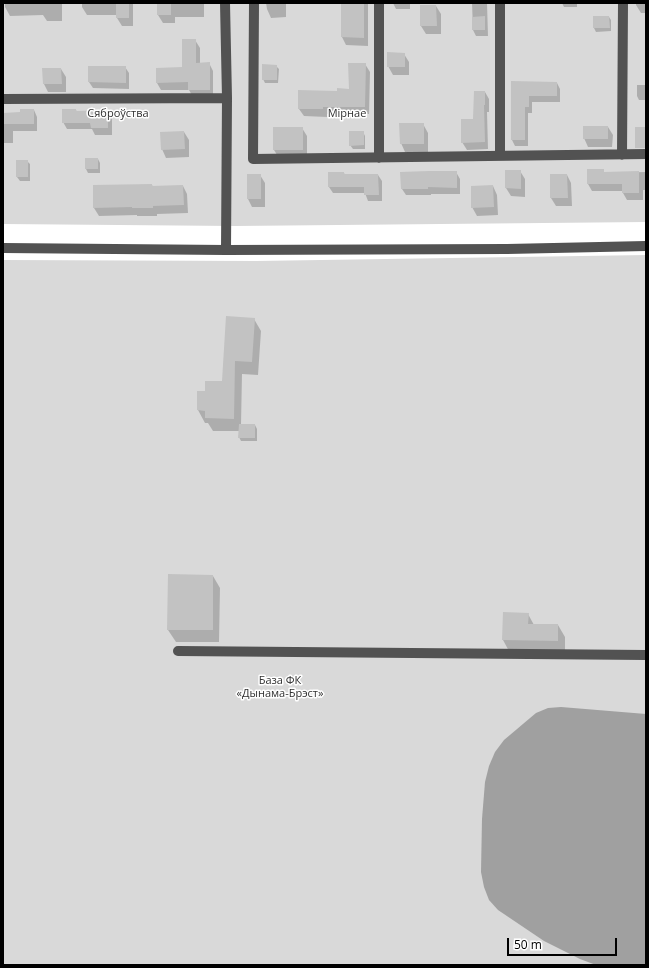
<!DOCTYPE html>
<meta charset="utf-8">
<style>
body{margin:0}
#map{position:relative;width:649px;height:968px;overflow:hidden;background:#fff;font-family:"Open Sans",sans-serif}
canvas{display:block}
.frame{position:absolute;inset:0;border:4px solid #000;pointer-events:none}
.scale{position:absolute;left:507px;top:938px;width:110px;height:18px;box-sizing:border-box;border:2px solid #000;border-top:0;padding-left:5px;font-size:12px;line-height:14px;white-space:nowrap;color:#000;-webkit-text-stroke:3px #fff;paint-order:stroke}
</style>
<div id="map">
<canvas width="649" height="968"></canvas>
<div class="frame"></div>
<div class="scale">50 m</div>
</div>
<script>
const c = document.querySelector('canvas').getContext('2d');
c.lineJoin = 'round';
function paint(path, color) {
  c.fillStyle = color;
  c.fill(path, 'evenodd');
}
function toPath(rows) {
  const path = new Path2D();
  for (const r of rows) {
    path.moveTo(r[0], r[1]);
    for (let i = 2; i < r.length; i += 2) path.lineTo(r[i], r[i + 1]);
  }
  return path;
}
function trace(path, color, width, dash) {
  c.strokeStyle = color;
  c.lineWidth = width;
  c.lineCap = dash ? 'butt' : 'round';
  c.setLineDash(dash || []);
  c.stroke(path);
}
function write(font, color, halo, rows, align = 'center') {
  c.font = font + ' "Open Sans",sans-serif';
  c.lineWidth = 3;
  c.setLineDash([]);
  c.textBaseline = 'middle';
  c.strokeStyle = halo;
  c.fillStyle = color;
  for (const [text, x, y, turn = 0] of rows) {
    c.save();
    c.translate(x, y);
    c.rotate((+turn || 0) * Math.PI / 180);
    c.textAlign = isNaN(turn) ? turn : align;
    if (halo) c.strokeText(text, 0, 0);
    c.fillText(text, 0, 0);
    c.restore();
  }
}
const green = toPath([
 [3,3,646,3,646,222,235,226,3,224],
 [646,255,646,965,3,965,3,260,256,261]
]);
const water = toPath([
 [561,707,646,714,646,965,596,965,580,959,544,941,498,910,489,900,484,887,481,872,482,819,485,782,489,766,495,752,504,740,536,713,548,708]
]);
const shadow = toPath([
 [5,3,62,3,62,21,47,21,43,15,10,16,5,7],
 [82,3,133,3,133,26,122,26,117,18,117,15,87,15,82,7],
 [158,3,204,3,204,17,175,17,175,23,163,23,158,15],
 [266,3,286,3,286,17,271,18,267,9],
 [341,3,368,3,368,46,346,45,342,37,342,8],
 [393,3,410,3,410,9,396,9],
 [472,3,487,3,488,36,476,36,473,30],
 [562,3,577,3,577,7,564,7],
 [636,3,646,3,646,13,641,13,636,5],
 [436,6,441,14,441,34,426,34,421,26],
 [594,17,609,17,611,20,611,31,596,32,594,28],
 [195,40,200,48,200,63,209,63,213,71,213,97,193,97,189,90,161,90,157,83,183,68],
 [404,54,409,62,409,75,393,75,388,66],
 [365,64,370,72,369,114,327,114,327,117,304,116,299,109,338,92,350,90],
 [276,66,279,69,278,83,265,83,263,79],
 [125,67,129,73,129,89,93,88,89,82],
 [61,69,66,77,66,92,48,92,44,84],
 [512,82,557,83,560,89,560,102,532,102,532,113,528,113,528,146,515,146,512,140],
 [637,85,646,85,646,100,639,100,637,96],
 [485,92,489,99,489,112,487,112,488,149,467,150,462,142,474,120],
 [34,110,37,117,37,131,13,131,13,143,3,143,3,114,21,113],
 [76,110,77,112,108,111,112,118,112,135,95,135,92,129,67,129,63,122],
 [423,124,428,133,428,152,405,152,401,143],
 [608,127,613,135,612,147,588,147,584,138],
 [274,128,302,128,307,136,307,158,279,158,274,150],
 [184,132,189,140,189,157,166,158,162,149],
 [363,132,365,136,365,149,353,149,350,145],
 [86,159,98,159,100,163,100,173,88,173,86,169],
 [27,161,30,164,30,181,20,181,17,177],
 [603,170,604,173,646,172,646,190,643,190,643,200,627,200,623,193,623,191,592,191,588,184],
 [506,171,520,171,525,179,525,197,511,196,506,188],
 [456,172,460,179,460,194,431,194,431,195,406,195,402,189],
 [344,173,345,175,378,175,382,181,382,201,368,201,365,193,333,193,329,187],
 [260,175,265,183,265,207,252,207,248,199],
 [567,175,571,183,572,206,556,206,551,198],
 [152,185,153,187,183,186,187,194,188,213,157,214,157,216,137,216,137,215,99,216,94,208,94,186],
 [493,186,497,195,498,215,477,216,472,207],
 [254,319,261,331,258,375,242,374,241,425,255,425,257,429,257,441,241,441,239,437,239,431,213,431,208,423,205,423,198,410,206,392,223,382],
 [213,576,220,588,219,642,176,642,168,630],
 [504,613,528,614,534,625,558,625,565,637,565,653,510,653,503,640]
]);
const building = toPath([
 [116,3,129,3,129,18,116,18],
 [157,3,171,3,171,15,157,15],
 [341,3,364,3,364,38,341,37],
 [420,5,436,5,437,26,420,26],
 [485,16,485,30,472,30,472,17],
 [593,16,609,16,610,28,593,28],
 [182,39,196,39,196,63,210,62,210,90,188,90,188,82,156,83,156,68,182,67],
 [387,52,405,53,405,67,387,67],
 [348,63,366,63,365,107,323,107,323,109,298,109,298,90,337,91,337,88,349,89],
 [262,64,277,65,277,80,262,80],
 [88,66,126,66,126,83,88,82],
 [42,68,61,68,62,84,43,84],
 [511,81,557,82,557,96,529,96,529,107,525,107,525,140,511,140],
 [474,91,485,91,485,105,484,105,485,142,461,143,461,119,473,119],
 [20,109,34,109,34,124,3,124,3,113,20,112],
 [62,109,76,109,76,111,108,110,108,128,91,128,90,123,62,123],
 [399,123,424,123,424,144,400,144],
 [583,126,608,126,608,139,583,139],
 [273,127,303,127,303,150,273,150],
 [635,127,646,127,646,148,635,148],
 [184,131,185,149,161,150,160,132],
 [349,131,364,131,364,145,349,146],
 [85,158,98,158,98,169,85,169],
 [16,160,28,160,28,177,16,177],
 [587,169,604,169,604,172,639,171,639,193,622,193,622,184,587,184],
 [505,170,521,170,521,189,505,188],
 [429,171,457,171,457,188,428,187,428,189,401,189,400,172],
 [328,172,344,172,344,174,378,174,379,195,364,195,364,187,328,187],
 [247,174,261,174,261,199,247,199],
 [550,174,567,174,568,198,550,198],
 [152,184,152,186,183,185,184,205,153,206,153,208,132,208,132,207,93,208,93,185],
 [493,185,494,207,471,208,471,186],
 [226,316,255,318,252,362,235,361,234,419,205,418,205,411,197,410,197,391,205,391,205,381,222,381],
 [239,424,255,424,255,438,238,438],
 [168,574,213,575,213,630,167,630],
 [503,612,529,613,528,624,558,624,558,641,502,640]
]);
const minor = toPath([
 [225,3,227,98,226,250],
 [254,3,253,159,646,154],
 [379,3,379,158],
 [3,99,227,98],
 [500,155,500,3],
 [622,155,623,3],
 [3,248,226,250,507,249,646,246],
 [178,651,646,655]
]);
const parkNames = [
 ["Сяброўства",118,114],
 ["Мірнае",347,114],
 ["База ФК",280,681],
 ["«Дынама-Брэст»",280,694]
];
paint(green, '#d9d9d9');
paint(water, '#a0a0a0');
paint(shadow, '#0003');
paint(building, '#c2c2c2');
trace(minor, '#525252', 10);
write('11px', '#303030', '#fff', parkNames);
</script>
